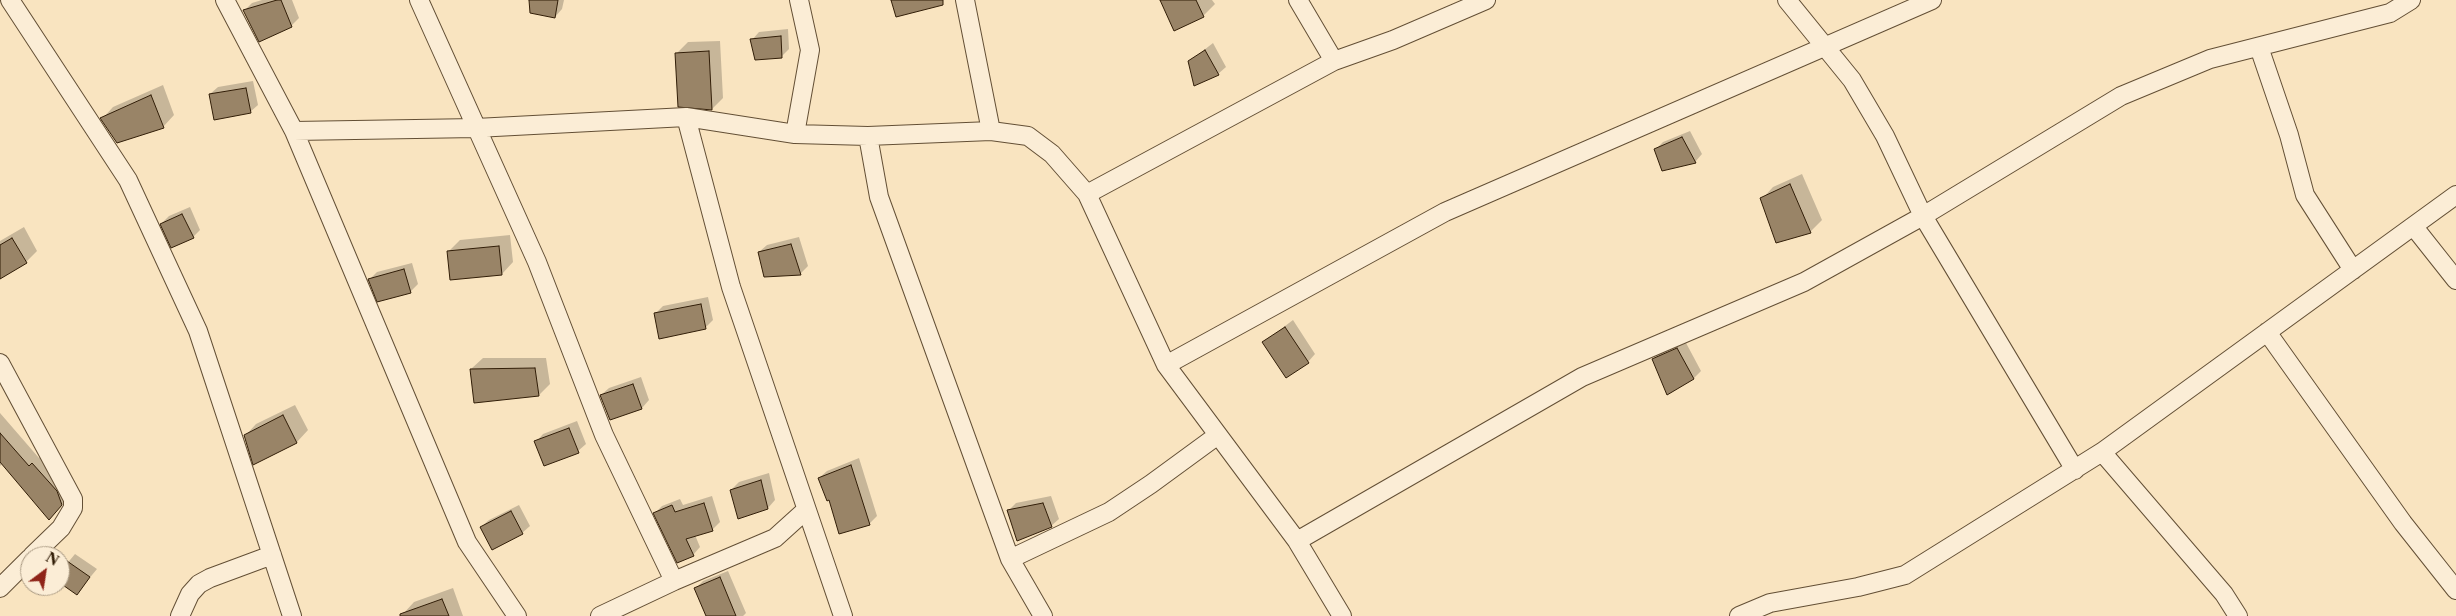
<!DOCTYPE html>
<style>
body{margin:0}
#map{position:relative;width:2456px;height:616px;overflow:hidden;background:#f9e4c0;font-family:"Libre Caslon Text",serif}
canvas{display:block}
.north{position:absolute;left:20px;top:546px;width:50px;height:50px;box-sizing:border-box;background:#fbedd6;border:1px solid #aa9a83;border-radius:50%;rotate:31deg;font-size:14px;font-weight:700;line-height:20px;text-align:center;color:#311d07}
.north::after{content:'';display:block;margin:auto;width:18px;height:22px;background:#8f2418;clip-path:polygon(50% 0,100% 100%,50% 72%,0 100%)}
</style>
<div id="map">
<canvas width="2456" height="616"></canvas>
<div class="north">N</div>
</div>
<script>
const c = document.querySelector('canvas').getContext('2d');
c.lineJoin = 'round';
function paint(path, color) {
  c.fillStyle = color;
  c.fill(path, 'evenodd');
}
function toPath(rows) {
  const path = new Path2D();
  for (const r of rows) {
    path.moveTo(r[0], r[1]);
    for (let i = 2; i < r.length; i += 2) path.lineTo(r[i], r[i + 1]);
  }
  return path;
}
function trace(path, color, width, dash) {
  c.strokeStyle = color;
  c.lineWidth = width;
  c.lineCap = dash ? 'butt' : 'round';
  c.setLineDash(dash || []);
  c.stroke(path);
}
const shadow = toPath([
 [262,0,292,0,299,18,291,26,244,11,252,3],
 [530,0,564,0,562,9,555,17],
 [1162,0,1212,0,1215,4,1203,16],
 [788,29,789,49,781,57,752,40,759,32],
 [720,41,723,98,712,109,677,53,688,42],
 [1213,43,1226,67,1218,74,1190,61],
 [253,81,258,105,250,112,210,94,218,87],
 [163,85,174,115,163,127,102,119,113,107],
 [1690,131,1702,154,1695,162,1656,149,1663,142],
 [1802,174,1822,220,1811,231,1777,242,1762,199,1773,187],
 [190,207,200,230,193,237,161,224,169,216],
 [24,227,37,251,26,262,0,277,0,241],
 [510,235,513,262,502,274,448,252,460,240],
 [799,237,808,266,801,273,765,276,759,252,767,245],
 [412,263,418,284,411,291,369,280,377,272],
 [708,297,713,320,705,328,655,314,663,306],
 [1293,320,1315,354,1308,362,1264,342],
 [1685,341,1701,371,1694,378,1668,393,1653,359,1661,351],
 [483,358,546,358,550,384,539,395,471,369],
 [641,377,649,400,642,408,601,395,609,388],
 [295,405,308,430,297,442,254,463,245,436,256,424],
 [0,413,39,458,42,454,71,495,50,518,3,463,0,466],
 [577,421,586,444,578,451,545,465,536,442,543,434],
 [859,458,877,516,870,523,840,533,829,498,819,478,827,471],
 [769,473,775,500,768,508,738,517,731,490,739,482],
 [712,496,720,522,712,530,695,535,700,547,693,555,655,513,662,506,680,499,683,505],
 [1051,496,1059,519,1051,526,1009,510,1016,503],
 [519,505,530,526,522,533,481,527,489,520],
 [75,554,97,569,77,593,60,582,60,572],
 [728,571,746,613,743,616,708,616,696,588,703,581],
 [453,588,463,616,404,616,403,614,414,602]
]);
const building = toPath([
 [277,0,281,0,292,27,259,42,243,10,277,0],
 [529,0,558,0,555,18,530,13,529,0],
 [891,0,943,0,943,5,896,17,891,0],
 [1160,0,1196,0,1204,17,1174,31,1160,0],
 [781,36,782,58,755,60,750,39,781,36],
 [1205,50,1219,75,1194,86,1188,61,1205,50],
 [709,51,712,110,678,107,675,53,709,51],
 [246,88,251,113,214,120,209,94,246,88],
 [151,95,164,128,117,143,100,118,151,95],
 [1682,137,1696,163,1662,171,1654,149,1682,137],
 [1790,184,1811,233,1776,243,1760,198,1790,184],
 [182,214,194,238,171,248,160,224,182,214],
 [12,238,27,263,0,279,0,245,12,238],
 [791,244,801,275,764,277,758,252,791,244],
 [499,246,502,275,450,280,447,251,499,246],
 [404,269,411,293,377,302,368,279,404,269],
 [701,304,706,329,659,339,654,313,701,304],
 [1285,327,1309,363,1286,378,1262,342,1285,327],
 [1677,348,1694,379,1667,395,1652,359,1677,348],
 [535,368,539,396,474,403,470,369,535,368],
 [633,384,642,409,610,420,600,395,633,384],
 [283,415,297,443,253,465,244,435,283,415],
 [569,428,579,453,544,466,534,441,569,428],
 [0,433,29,466,32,463,57,491,62,505,49,520,0,462,0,433],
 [851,465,870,525,839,534,829,500,827,501,818,478,851,465],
 [761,480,768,509,738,519,730,490,761,480],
 [704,503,713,531,686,539,694,556,677,563,653,513,672,505,675,512,704,503],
 [1043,503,1052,527,1017,541,1007,510,1043,503],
 [511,511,523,534,492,550,480,527,511,511],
 [67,561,90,577,77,595,60,583,60,570,67,561],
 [720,577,736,616,706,616,694,588,720,577],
 [442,599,449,616,400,616,400,614,442,599]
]);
const street = toPath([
 [10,0,128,180,198,331,292,616],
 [225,0,294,131,467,542,517,616],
 [419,0,537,262,604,435,674,581],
 [965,0,991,131],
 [1298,0,1334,61],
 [1787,0,1852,80,1885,136,1923,216,2075,470],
 [2259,47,2289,135,2305,195,2353,270],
 [686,117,731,287,843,616],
 [294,131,476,128,686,117,795,134,868,136,991,131,1028,136,1052,154,1087,194,1166,365,1297,541,1342,616],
 [795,134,810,50,799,0],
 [868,136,879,197,1010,559,1043,616],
 [1087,194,1334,61,1393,40,1486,0],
 [2414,227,2456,280],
 [2267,332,2403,523,2456,590],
 [0,363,73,499,73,508,61,528,32,556],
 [1166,365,1445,212,1932,0],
 [2102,452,2224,594,2238,616],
 [1297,541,1582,377,1804,282,1923,216,2121,96,2210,59,2390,13,2411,0],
 [1010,559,1109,512,1151,484,1218,435],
 [0,588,30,558],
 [180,616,190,594,199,584,210,578,272,555],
 [600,616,674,581,775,538,806,510],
 [1739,616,1770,603,1858,587,1905,575,2102,452,2456,195]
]);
paint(shadow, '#0003');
paint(building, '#998467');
trace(building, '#311d07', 1);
trace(street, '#634f35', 20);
trace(street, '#fbedd6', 18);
</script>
